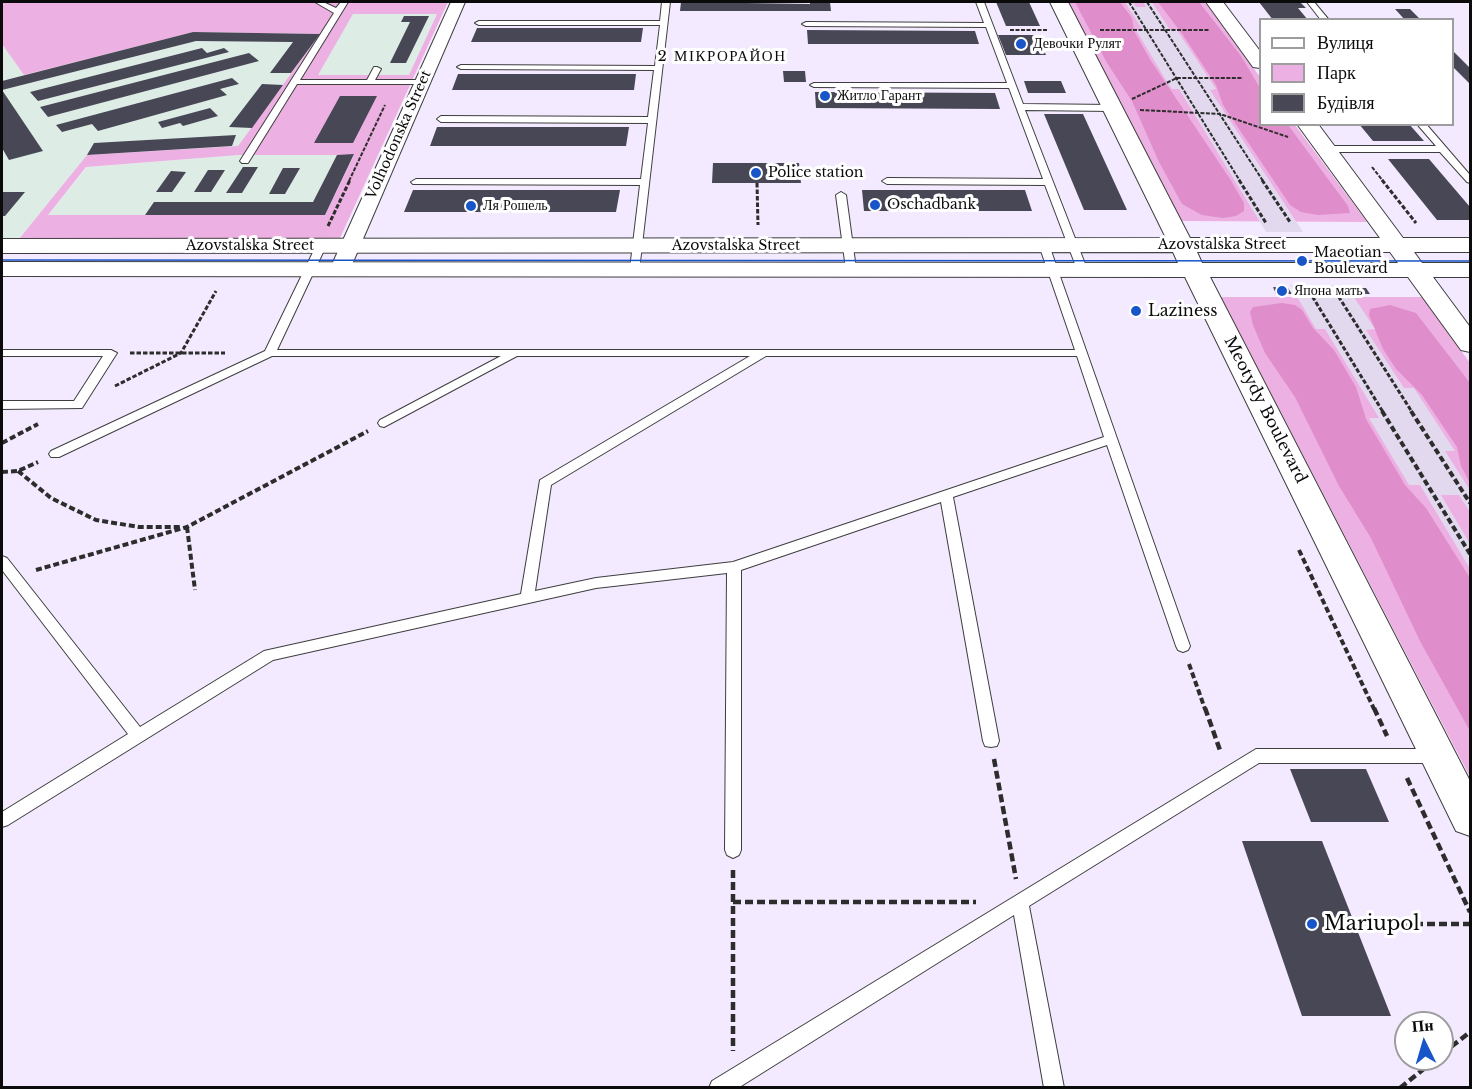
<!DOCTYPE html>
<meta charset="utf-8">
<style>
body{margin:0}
#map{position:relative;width:1472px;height:1089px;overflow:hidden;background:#f4eaff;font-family:"Libre Baskerville",serif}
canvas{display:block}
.frame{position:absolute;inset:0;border:3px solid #0b0b0b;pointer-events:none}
.legend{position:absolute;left:1259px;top:18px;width:195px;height:108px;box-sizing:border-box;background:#fff;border:2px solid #9d9d9d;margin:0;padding:8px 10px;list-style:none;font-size:18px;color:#0b0b0b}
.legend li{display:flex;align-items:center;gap:12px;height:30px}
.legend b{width:30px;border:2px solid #9d9d9d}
.north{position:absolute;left:1394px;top:1011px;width:60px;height:60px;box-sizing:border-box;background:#fff;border:2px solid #9d9d9d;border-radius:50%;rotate:355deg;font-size:16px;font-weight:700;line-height:24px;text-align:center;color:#0b0b0b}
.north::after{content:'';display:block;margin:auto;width:21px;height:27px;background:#1755c8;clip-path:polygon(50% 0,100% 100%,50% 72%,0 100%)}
</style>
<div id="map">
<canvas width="1472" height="1089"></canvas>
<div class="frame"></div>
<ul class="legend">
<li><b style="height:8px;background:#fff"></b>Вулиця</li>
<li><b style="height:16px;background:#edb0e2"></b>Парк</li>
<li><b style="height:16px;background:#484755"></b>Будівля</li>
</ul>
<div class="north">Пн</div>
</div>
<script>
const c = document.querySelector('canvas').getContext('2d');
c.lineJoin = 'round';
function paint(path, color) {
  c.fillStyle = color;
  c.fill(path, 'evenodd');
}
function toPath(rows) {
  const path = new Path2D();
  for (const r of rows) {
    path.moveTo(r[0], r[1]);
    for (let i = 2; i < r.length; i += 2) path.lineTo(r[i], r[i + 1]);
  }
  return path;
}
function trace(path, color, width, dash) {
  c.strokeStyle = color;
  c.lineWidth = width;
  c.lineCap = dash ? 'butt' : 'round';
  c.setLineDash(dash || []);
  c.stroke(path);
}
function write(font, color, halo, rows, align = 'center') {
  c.font = font + ' "Libre Baskerville",serif';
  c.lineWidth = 6;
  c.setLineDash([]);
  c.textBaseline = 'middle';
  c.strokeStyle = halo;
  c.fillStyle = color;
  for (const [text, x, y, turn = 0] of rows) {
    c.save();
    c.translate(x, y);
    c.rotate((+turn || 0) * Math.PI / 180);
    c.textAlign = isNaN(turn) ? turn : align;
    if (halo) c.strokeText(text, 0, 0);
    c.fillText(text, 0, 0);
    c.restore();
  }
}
const industrial = toPath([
 [353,14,437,14,409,75,317,75],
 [193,32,320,34,238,146,87,155,19,239,2,239,2,44,24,75],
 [354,154,325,215,48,215,87,167,239,155]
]);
const green = toPath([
 [2,2,448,2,340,238,19,239,87,155,238,146,320,34,193,32,24,75,2,44],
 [353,14,437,14,409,75,318,75],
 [239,155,354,155,325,215,48,215,86,167],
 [1068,2,1205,2,1260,77,1260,124,1295,125,1367,222,1182,221],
 [1221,297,1422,297,1470,363,1470,777]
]);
const forest = toPath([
 [1075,2,1120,2,1132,18,1134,31,1151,61,1230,179,1244,203,1244,211,1236,216,1223,218,1202,215,1182,204,1159,162,1132,101,1107,63],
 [1158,2,1199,2,1241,56,1260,88,1260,124,1288,125,1348,206,1350,213,1318,215,1301,212,1290,205,1223,105,1216,85,1183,35],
 [1282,303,1295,305,1302,310,1313,328,1334,350,1356,387,1366,419,1405,485,1426,508,1470,578,1470,731,1420,641,1371,538,1339,486,1295,397,1265,353,1253,325,1250,312,1253,307],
 [1390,305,1416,313,1470,383,1470,483,1461,466,1457,447,1422,395,1396,369,1383,349,1369,315,1370,309]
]);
const plaza = toPath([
 [1125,2,1133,2,1136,7,1146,7,1143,2,1152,2,1170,30,1177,30,1216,89,1210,90,1303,232,1266,232,1179,89,1172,89,1167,82,1136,30,1142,29],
 [1290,285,1346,285,1375,329,1366,330,1404,388,1414,388,1455,451,1445,451,1470,490,1470,512,1459,495,1441,495,1470,544,1470,569,1420,485,1409,485,1369,418,1379,418,1325,329,1316,329]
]);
const building = toPath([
 [681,2,810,4,810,2,830,2,831,11,680,11],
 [996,2,1029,2,1040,26,1006,26],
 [1259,2,1300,2,1306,8,1298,8,1308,20,1273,20],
 [1395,9,1410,9,1421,20,1405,20],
 [404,16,429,16,406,63,390,63,410,22,401,22],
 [477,28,643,28,641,42,471,42],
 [807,30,975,31,979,44,808,44],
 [193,32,320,34,291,73,270,73,293,42,196,41,2,90,43,151,9,160,2,148,2,81],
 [998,35,1037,35,1046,55,1006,55],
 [202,48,207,53,224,48,229,52,38,101,30,92],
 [1452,50,1470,68,1470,84,1452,66],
 [249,53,259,61,48,117,40,107],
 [783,71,805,71,806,82,784,82],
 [458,74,636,74,634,90,452,90],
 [232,78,239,84,220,89,227,95,98,131,92,124,62,132,56,125],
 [1024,81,1061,81,1066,93,1028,93],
 [262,84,283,85,252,128,229,127],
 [815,92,995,93,1000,109,816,108],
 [340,96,377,96,353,143,314,143],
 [210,108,218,116,183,126,180,123,162,128,158,122],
 [1044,114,1083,114,1127,210,1084,210],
 [1359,124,1409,124,1424,141,1373,141],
 [437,127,629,127,626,146,430,146],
 [236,135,232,146,87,155,94,143],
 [354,154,325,215,145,215,154,202,313,202,337,155],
 [1388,159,1429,159,1470,207,1470,220,1437,220],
 [713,163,799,163,801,183,712,183],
 [243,167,258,167,242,193,226,193],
 [283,168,300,168,285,194,269,194],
 [208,170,225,170,211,192,194,192],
 [171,171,186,172,172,192,156,192],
 [413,190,620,190,616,212,404,212],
 [862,190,1025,190,1032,211,864,211],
 [2,192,25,192,5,216,2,216],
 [1273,287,1288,288,1292,294,1276,294],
 [1350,288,1366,288,1370,294,1355,294],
 [1290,769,1366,769,1389,822,1311,822],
 [1242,841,1322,841,1391,1016,1302,1016]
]);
const pathFar3 = toPath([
 [1129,2,1240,181],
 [1147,2,1263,181],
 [1010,30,1047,30],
 [1100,30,1209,30],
 [1132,99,1177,78,1243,78],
 [1140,110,1220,114,1288,137],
 [1372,167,1383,181],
 [349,181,385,105]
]);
const pathFar2 = toPath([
 [1239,180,1266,223],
 [1262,180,1290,222],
 [1382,180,1416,223],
 [757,183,758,225],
 [328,226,350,180],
 [1309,291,1383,412],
 [1335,291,1412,412],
 [130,353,225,353],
 [115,386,181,353,216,291]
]);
const pathFar1 = toPath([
 [1382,411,1470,554],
 [1411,411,1470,503],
 [2,443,38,424],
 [18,471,51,498,96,520,139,527,180,527],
 [2,472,18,471,38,462],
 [187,527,195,590],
 [1299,550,1374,709],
 [36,570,187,527,368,431],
 [1189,664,1205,709]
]);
const path = toPath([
 [1205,708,1221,753],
 [1374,708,1387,736],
 [994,759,1016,879],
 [1407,778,1470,912],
 [733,870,733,1051],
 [733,902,976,902],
 [1355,924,1470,924],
 [1442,1054,1470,1032],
 [1400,1088,1436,1059]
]);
const service = toPath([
 [315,2,323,2,336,8,341,2,348,2,300,80,367,80,374,67,377,67,381,69,375,80,422,80,426,82,422,84,297,84,248,163,242,163,240,161,334,13,315,2],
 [662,2,670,2,639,271,635,272,630,269,640,185,413,184,411,182,416,179,641,179,648,123,441,122,437,119,441,116,648,117,654,70,461,69,457,67,461,65,655,66,660,25,479,25,475,23,479,21,660,21,662,2],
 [976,2,984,2,1023,104,1112,105,1116,108,1112,111,1025,110,1087,269,1086,271,1082,272,1077,269,1045,185,887,184,882,181,887,178,1043,179,1009,88,814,87,810,85,814,83,1007,83,986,27,806,26,802,24,806,22,984,23,976,2],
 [1307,2,1314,2,1329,20,1321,20,1307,2],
 [1417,124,1426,124,1470,175,1470,183,1467,182,1440,152,1325,152,1321,149,1325,146,1436,146,1417,124],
 [841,192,846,195,856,269,851,272,846,269,836,195,841,192],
 [1044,242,1049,245,1190,646,1188,650,1183,652,1178,650,1176,646,1107,445,953,497,999,741,997,746,991,747,985,746,983,741,941,502,741,570,741,850,739,855,733,858,727,855,725,850,727,573,596,588,273,660,8,825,2,827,2,812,128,734,2,570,2,556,7,558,140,727,264,651,521,594,540,480,750,356,517,356,384,427,380,426,378,423,380,420,501,356,272,356,59,457,51,457,49,454,51,451,265,351,317,244,321,243,326,246,277,350,1075,350,1039,245,1044,242],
 [766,356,1077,356,1104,437,733,562,596,578,535,591,551,485,766,356],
 [2,350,111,350,117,353,82,408,2,409,2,401,74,401,103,356,2,356,2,350],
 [1256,749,1437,749,1443,751,1445,756,1443,761,1437,763,1259,763,1029,906,1064,1088,1044,1088,1014,915,738,1088,709,1088,712,1081,1256,749]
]);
const minor = toPath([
 [451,2,465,2,350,269,340,275,333,273,330,269,451,2]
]);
const tertiary = toPath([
 [1050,2,1068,2,1190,238,1380,238,1297,124,1318,124,1403,238,1470,238,1470,252,1414,252,1422,263,1470,263,1470,277,1433,277,1470,327,1470,352,1461,350,1408,277,1210,277,1470,781,1470,836,1456,831,1185,277,2,276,2,262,1178,263,1173,252,2,253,2,239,1166,238,1050,2],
 [1197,252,1390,252,1398,263,1202,263,1197,252],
 [1206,2,1223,2,1260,51,1260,68,1253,67,1206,2]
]);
const tram = toPath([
 [2,260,1470,261]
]);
const markers = [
 [1021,44,6,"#1755c8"],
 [825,96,6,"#1755c8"],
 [756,173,6,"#1755c8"],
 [875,205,6,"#1755c8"],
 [471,206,6,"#1755c8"],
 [1302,261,6,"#1755c8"],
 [1282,291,6,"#1755c8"],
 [1136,311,6,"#1755c8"],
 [1312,924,6,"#1755c8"]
];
const farPoinames = [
 ["Девочки Рулят",1033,44],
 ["Житло Гарант",837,96],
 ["Police station",768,173],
 ["Oschadbank",887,205],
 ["Ля Рошель",483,206],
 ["Maeotian",1314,253],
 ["Boulevard",1314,269],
 ["Япона мать",1294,291]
];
const farStreetnames = [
 ["Volhodonska Street",399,135,-66],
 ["Azovstalska Street",1222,245],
 ["Azovstalska Street",250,246],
 ["Azovstalska Street",736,246]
];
const farNeighbourhoodnames = [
 ["2 МІКРОРАЙОН",722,57]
];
const poiNames = [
 ["Laziness",1148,311]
];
const streetNames = [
 ["Meotydy Boulevard",1265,410,63]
];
const nearPoinames = [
 ["Mariupol",1324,924]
];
paint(industrial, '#deece6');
paint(green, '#edb0e2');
paint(forest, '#df8dcb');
paint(plaza, '#e2d9ef');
paint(building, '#484755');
trace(service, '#3e3e3e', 2);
trace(minor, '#3e3e3e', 2);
trace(tertiary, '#3e3e3e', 2);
trace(pathFar3, '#2d2d2d', 2, [4, 1.5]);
trace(pathFar2, '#2d2d2d', 3, [4.5, 2]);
trace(pathFar1, '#2d2d2d', 4, [6, 3]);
trace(path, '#2d2d2d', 4.5, [8, 4]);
paint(service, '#fff');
paint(minor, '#fff');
paint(tertiary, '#fff');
trace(tram, '#1755c8', 1.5);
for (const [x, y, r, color] of markers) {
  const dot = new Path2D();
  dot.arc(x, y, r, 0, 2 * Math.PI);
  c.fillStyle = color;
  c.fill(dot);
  trace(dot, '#fff', 2);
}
write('14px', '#0b0b0b', '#fff', farPoinames, 'left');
write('14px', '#0b0b0b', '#fff', farStreetnames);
c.letterSpacing = '1.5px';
write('15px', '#0b0b0b', '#fff', farNeighbourhoodnames);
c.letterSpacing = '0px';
write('16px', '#0b0b0b', '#fff', poiNames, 'left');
write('16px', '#0b0b0b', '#fff', streetNames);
write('20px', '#0b0b0b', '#fff', nearPoinames, 'left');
</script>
